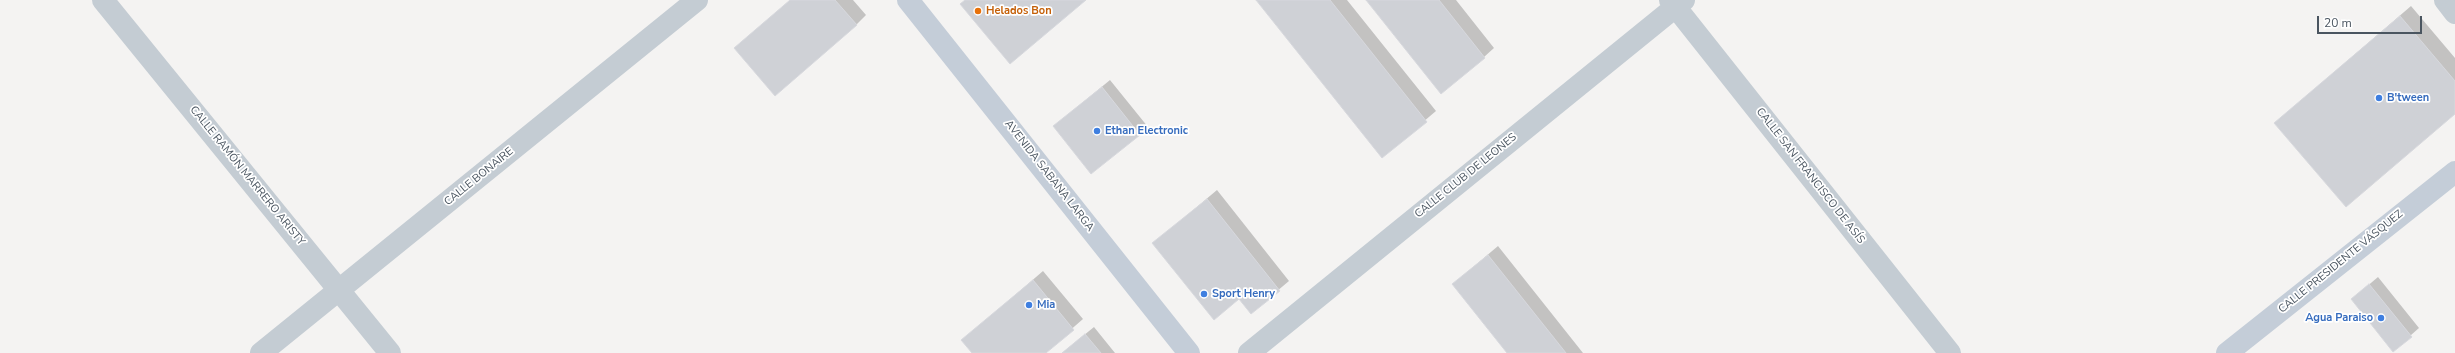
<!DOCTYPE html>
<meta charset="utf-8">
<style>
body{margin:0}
#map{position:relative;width:2455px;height:353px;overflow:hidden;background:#f4f3f2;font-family:"Nunito Sans",sans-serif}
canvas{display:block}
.scale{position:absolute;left:2317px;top:16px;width:105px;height:18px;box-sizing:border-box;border:2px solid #4a5560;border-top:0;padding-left:5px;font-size:12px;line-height:14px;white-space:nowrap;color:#4a5560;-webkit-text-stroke:3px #fff;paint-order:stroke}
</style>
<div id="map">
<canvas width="2455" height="353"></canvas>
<div class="scale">20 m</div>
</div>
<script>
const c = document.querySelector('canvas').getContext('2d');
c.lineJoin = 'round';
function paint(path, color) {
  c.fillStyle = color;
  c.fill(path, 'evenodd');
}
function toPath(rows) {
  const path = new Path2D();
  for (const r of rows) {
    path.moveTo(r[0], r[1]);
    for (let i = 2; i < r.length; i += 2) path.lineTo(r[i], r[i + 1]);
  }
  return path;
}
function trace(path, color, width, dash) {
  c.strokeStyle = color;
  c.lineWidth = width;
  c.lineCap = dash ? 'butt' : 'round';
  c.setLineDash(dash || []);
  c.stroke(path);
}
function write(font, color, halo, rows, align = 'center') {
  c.font = font + ' "Nunito Sans",sans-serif';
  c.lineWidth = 3.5;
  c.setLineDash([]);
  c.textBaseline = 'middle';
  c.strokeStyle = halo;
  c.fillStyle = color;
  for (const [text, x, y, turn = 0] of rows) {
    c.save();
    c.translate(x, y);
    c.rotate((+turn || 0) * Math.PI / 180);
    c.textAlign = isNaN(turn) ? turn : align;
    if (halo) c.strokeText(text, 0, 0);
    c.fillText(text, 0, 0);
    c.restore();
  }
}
const shadow = toPath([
 [790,0,853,0,866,15,856,25],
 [1257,0,1347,0,1436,111,1383,156],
 [1367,0,1456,0,1494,48,1484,57],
 [2411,6,2455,58,2455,113,2275,123],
 [1110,80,1148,127,1140,135,1054,126],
 [1217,190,1289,281,1251,313,1239,298,1154,243],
 [1498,246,1583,353,1508,353,1453,284],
 [1043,271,1083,319,1044,353,974,353,963,340],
 [2378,277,2419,328,2394,350,2352,299],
 [1094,327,1115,353,1062,353]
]);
const building = toPath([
 [790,0,835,0,857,25,775,96,734,48,790,0],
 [965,0,1086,0,1010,64,960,4,965,0],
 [1256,0,1330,0,1427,122,1382,158,1256,0],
 [1366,0,1439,0,1485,58,1441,94,1366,0],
 [2400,16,2455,81,2455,114,2346,207,2274,123,2400,16],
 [1102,87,1140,135,1091,174,1053,126,1102,87],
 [1207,199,1280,291,1251,314,1239,299,1214,320,1152,243,1207,199],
 [1488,255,1566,353,1507,353,1452,284,1488,255],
 [1033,280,1074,330,1046,353,972,353,961,340,1033,280],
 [2369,284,2412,337,2393,352,2351,299,2369,284],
 [1085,334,1101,353,1062,353,1085,334]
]);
const street = toPath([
 [103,0,390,353],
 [1670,0,1950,353],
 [2445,0,2455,13],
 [261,353,697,0],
 [1249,353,1684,0]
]);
const secondary = toPath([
 [908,0,1189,353],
 [2227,353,2455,172]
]);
const markers = [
 [978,11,4,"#e8710a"],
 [2379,98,4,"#3f7fe0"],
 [1097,131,4,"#3f7fe0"],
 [1204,294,4,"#3f7fe0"],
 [1029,305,4,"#3f7fe0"],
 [2381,318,4,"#3f7fe0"]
];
const foodNames = [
 ["Helados Bon",986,11]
];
const shopNames = [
 ["B'tween",2387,98],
 ["Ethan Electronic",1105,131],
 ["Sport Henry",1212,294],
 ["Mia",1037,305],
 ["Agua Paraiso",2373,318,"right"]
];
const streetNames = [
 ["CALLE RAMÓN MARRERO ARISTY",247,176,51],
 ["AVENIDA SABANA LARGA",1049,176,52],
 ["CALLE CLUB DE LEONES",1466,176,-39],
 ["CALLE SAN FRANCISCO DE ASÍS",1810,176,52],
 ["CALLE BONAIRE",479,177,-39],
 ["CALLE PRESIDENTE VÁSQUEZ",2341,262,-39]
];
paint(shadow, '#0003');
paint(building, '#cfd1d6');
trace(building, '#d7d8dd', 1);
trace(street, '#c4ccd3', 22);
trace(secondary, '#c4cdd8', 22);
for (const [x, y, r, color] of markers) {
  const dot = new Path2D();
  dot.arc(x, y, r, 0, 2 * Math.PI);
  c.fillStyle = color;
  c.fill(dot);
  trace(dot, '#fff', 1.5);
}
write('bold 11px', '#c56008', '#fff', foodNames, 'left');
write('bold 11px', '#366cbe', '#fff', shopNames, 'left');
write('11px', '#4a5560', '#fff', streetNames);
</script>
